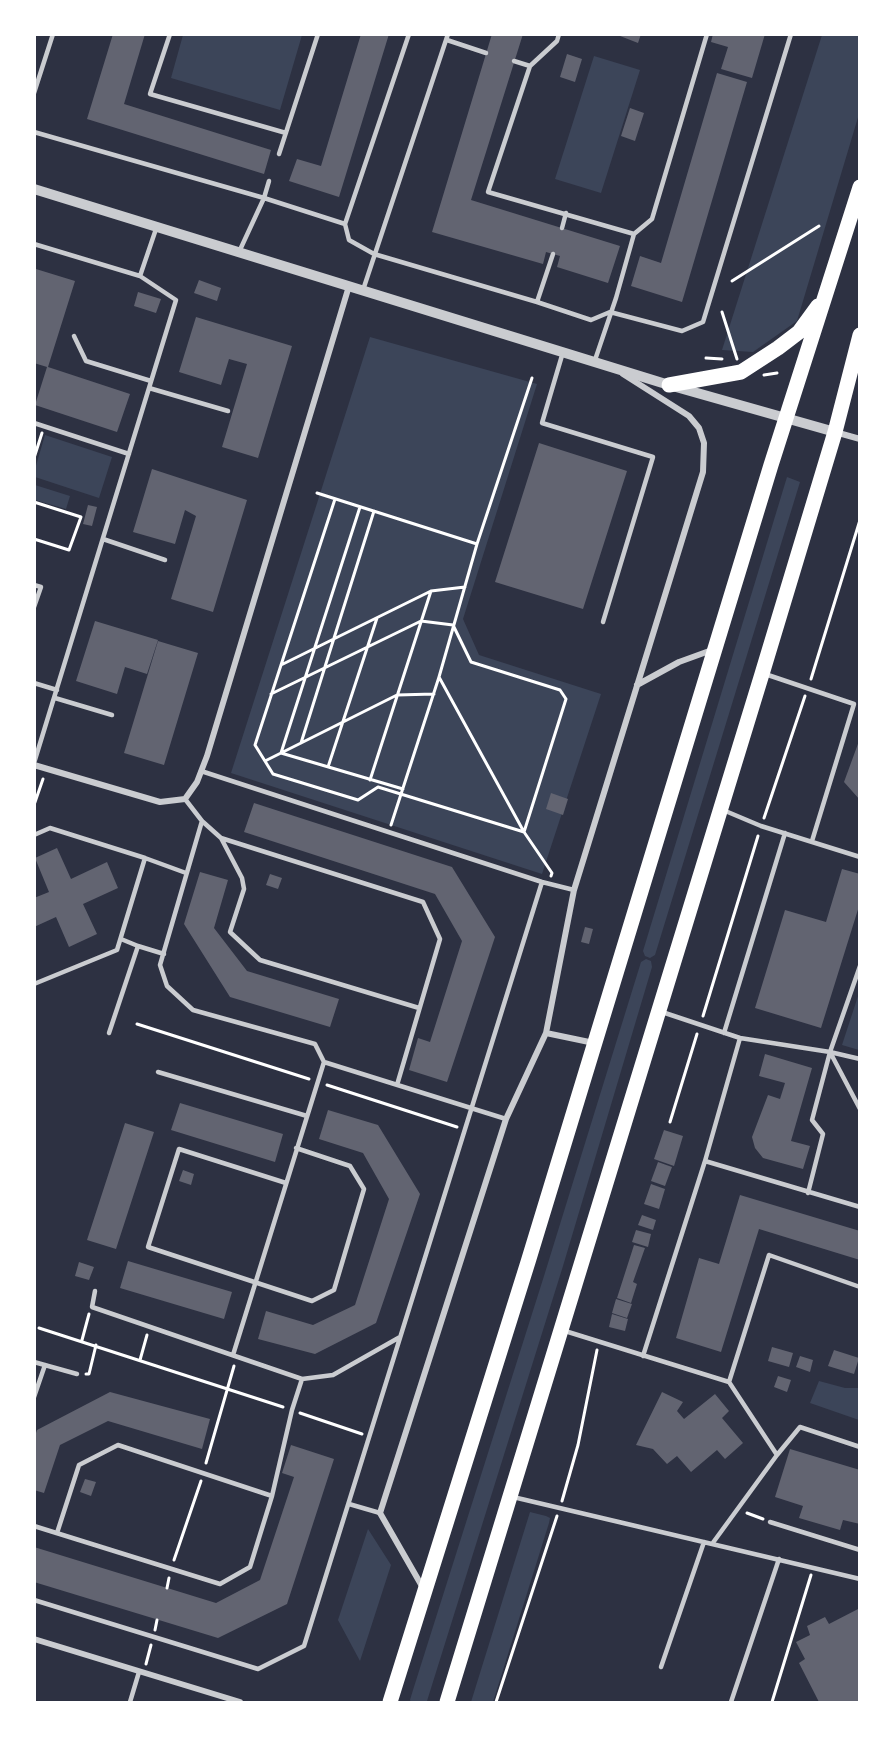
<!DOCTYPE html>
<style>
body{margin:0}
#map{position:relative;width:894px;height:1737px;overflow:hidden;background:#2d3142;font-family:Barlow,sans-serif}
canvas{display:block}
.frame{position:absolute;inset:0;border:36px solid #fff;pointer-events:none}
</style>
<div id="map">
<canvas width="894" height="1737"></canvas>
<div class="frame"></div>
</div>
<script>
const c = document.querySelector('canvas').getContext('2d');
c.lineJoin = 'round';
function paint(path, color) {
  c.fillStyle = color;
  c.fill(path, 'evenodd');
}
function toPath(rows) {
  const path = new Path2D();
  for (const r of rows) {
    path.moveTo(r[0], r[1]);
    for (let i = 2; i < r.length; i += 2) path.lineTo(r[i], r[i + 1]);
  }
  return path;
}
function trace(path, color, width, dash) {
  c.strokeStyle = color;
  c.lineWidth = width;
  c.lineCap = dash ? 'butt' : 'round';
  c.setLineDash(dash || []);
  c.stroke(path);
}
const green = toPath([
 [183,35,302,35,280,110,171,78],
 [822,35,859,35,859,114,797,321,753,352,722,350],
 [594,56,640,70,601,193,555,179],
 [370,337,537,384,463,619,479,655,601,694,542,874,231,773],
 [45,435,112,457,99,498,35,477,35,469],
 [787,477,800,482,655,955,650,958,645,956,643,951],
 [35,485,70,496,66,509,35,500],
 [646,959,651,961,652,967,563,1266,427,1701,426,1702,411,1702,410,1700,413,1690,544,1276,641,962],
 [859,993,860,1050,859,1050,842,1045],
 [819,1381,845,1388,859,1388,859,1420,810,1403],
 [530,1512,546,1516,550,1518,549,1523,493,1702,471,1702],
 [368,1529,391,1565,360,1661,338,1620]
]);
const building = toPath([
 [113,34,145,34,124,104,271,150,264,174,87,119],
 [361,34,389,34,339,197,289,181,297,159,321,166],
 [492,34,523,34,471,200,620,246,608,283,557,267,560,256,546,252,543,264,432,232],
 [615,34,641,34,638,43],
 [713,34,765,34,752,78,721,69,728,47,711,42],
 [567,54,582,59,575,82,560,77],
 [717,73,747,82,682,302,631,286,640,256,661,263],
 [630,108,644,113,635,141,621,136],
 [36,269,75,281,48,367,130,394,117,432,35,405,47,367,34,363,34,273],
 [199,280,221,288,217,301,194,293],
 [138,292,161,299,156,313,134,306],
 [196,317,292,346,258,458,222,447,247,364,229,359,221,385,179,372],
 [539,443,627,471,583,609,495,582],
 [152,469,247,500,213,612,171,599,196,516,185,510,175,544,133,532],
 [88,505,97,507,92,526,83,524],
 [95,621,158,640,147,674,125,667,117,694,76,681],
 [158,641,198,653,164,765,124,753],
 [859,741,860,741,860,800,844,782],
 [551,793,568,799,563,815,546,809],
 [254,803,452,867,495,937,447,1082,409,1070,418,1038,430,1042,462,941,435,894,244,832],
 [57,848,71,879,107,862,118,888,83,904,97,934,69,947,56,917,34,927,34,898,49,892,35,858],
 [842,869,860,874,860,903,821,1028,755,1008,785,910,826,922],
 [200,872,228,880,214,928,247,971,339,999,330,1027,230,997,184,924],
 [270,874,282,878,278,889,266,885],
 [585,927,593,929,589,944,581,942],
 [765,1054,812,1068,791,1141,810,1146,803,1169,763,1158,755,1148,752,1137,768,1095,780,1099,785,1083,759,1076],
 [180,1103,283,1134,275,1162,171,1130],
 [328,1110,378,1125,420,1194,376,1323,315,1354,258,1339,266,1311,313,1325,355,1305,389,1199,363,1153,319,1139],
 [125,1123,154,1132,116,1249,87,1240],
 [664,1130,683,1136,674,1166,654,1159],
 [658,1162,672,1167,665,1186,651,1181],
 [183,1170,194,1174,191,1185,179,1181],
 [651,1184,665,1189,659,1209,644,1204],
 [740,1195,860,1231,860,1260,759,1229,721,1352,676,1338,699,1258,719,1264],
 [642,1215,656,1220,653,1230,638,1225],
 [636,1230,651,1234,648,1247,632,1242],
 [634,1245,645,1248,633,1282,637,1284,631,1303,617,1298],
 [128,1261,232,1292,224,1319,120,1288],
 [79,1262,94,1267,89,1280,75,1276],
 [616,1299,632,1304,627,1318,612,1313],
 [612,1314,628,1319,625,1331,609,1327],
 [772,1347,793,1353,789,1367,768,1361],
 [834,1350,859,1358,854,1374,828,1366],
 [800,1356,813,1360,810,1372,796,1367],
 [778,1376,791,1380,787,1392,774,1387],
 [110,1392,210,1419,202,1449,108,1421,60,1445,44,1493,34,1490,34,1439,37,1430],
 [662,1392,683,1402,677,1411,684,1419,715,1394,729,1411,722,1418,743,1443,725,1459,717,1450,691,1472,677,1456,667,1464,653,1449,636,1445],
 [291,1445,334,1459,287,1604,218,1638,34,1582,34,1547,216,1603,260,1580,294,1477,282,1473],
 [790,1449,860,1470,860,1524,843,1520,840,1530,799,1518,803,1506,775,1497],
 [85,1479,96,1482,91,1496,80,1492],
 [860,1608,860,1701,855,1702,819,1702,799,1663,805,1659,796,1642,810,1635,807,1626,825,1617,829,1624]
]);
const path = toPath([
 [732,281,819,226],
 [722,312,737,359],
 [706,358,722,359],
 [764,375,777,373],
 [34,458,42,433],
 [317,493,477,544],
 [34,502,81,517,69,550,34,539],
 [360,507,281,753,403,789],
 [281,665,431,591,465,587],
 [439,677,524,832,552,873,551,876],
 [811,679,860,520],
 [271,694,421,621,453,625,471,662,560,690,566,699,524,832,378,787,358,800,273,774,255,745,335,499],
 [301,743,374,511],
 [265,761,397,695,434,694],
 [328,767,377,618],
 [370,780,431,591],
 [34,805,43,779],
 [764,818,805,696],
 [391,825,439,677,477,544,532,378],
 [703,1016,758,836],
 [137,1024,309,1079],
 [327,1085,457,1127],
 [670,1122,697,1034],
 [39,1328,283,1407],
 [82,1340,89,1314],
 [140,1360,147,1335],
 [86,1374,89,1374,96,1345],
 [300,1413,362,1434],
 [206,1463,234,1366],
 [562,1501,578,1445,597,1350],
 [747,1513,763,1519],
 [174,1560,201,1481],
 [167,1588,169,1578],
 [155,1630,157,1620],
 [146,1664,151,1645],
 [496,1702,557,1516],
 [772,1702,811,1575]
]);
const service = toPath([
 [170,34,150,94,286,133],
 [409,34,345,224,349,240,374,254,537,302,591,320,610,312,682,331,703,322,791,34],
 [559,34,557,41,530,66,488,192,634,234],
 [447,40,486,53],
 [514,61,530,66],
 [34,93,53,34],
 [34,132,264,198,345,224],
 [279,154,318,34],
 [562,228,566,213],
 [34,244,140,276,176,300,34,763],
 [239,252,264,198,269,181],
 [140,276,156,229],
 [363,290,448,34],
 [537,302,553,254],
 [74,336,86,361,151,381],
 [563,352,542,423,653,457,603,622],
 [595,360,616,298,634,234,652,219,707,34],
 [149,388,228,411],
 [34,423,129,454],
 [103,539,165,560],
 [34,585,41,587,34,607],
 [765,674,854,704,812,841],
 [34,683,57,690],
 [55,698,112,715],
 [201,771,542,882,574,890],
 [185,799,202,821,221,838,242,878,244,889,230,932,260,960,419,1008],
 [723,810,761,826,860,857],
 [202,821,160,965,167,986,193,1010,315,1044,324,1062,233,1355],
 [34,835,50,828,145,858,117,950,34,984],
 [221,838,423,902,440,939,397,1085],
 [145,858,186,873],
 [121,939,138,946],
 [662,1012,740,1038,830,1052,860,1109],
 [109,1033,138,946,164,954],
 [724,1033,785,833],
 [830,1052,860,1059],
 [324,1062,506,1119],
 [158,1072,307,1116],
 [705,1161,860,1207],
 [286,1183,179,1149,148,1247,312,1301,334,1290,364,1189,350,1166,296,1148],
 [808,1193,823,1134,812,1120,830,1052,860,966],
 [95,1291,92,1307,302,1379,333,1375,400,1337],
 [643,1356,705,1161,740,1038],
 [34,1362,77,1374],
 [729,1382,769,1255,860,1287],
 [34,1397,45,1365],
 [777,1455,800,1427,860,1447],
 [513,1497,712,1544,777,1455,729,1382,565,1331],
 [349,1504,380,1513],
 [770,1522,860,1550],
 [34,1526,220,1584,250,1567,272,1496,292,1410,302,1379],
 [57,1533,79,1465,118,1445,272,1496],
 [712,1544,860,1579],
 [34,1600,258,1669,304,1646,542,882],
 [661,1667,704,1542],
 [130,1702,139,1672],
 [731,1702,779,1559]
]);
const minor = toPath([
 [835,432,860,439],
 [637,685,679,662,712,650],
 [34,765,160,802,185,799,197,782,207,756,349,286],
 [546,1033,594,1043],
 [423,1588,380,1513,506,1119,546,1033,574,890,703,472,704,443,699,428,689,416,623,374],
 [34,1639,240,1702]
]);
const tertiary = toPath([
 [34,189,669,385,835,432]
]);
const primary = toPath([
 [669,385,741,372,778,348,799,332,818,306],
 [390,1702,528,1262,771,465,860,187],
 [447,1702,762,674,835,432,860,335]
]);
paint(green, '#3c4559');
paint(building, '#626471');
trace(path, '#fff', 3);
trace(service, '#caccd0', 4.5);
trace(minor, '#caccd0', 6);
trace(tertiary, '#caccd0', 10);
trace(primary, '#fff', 15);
</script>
